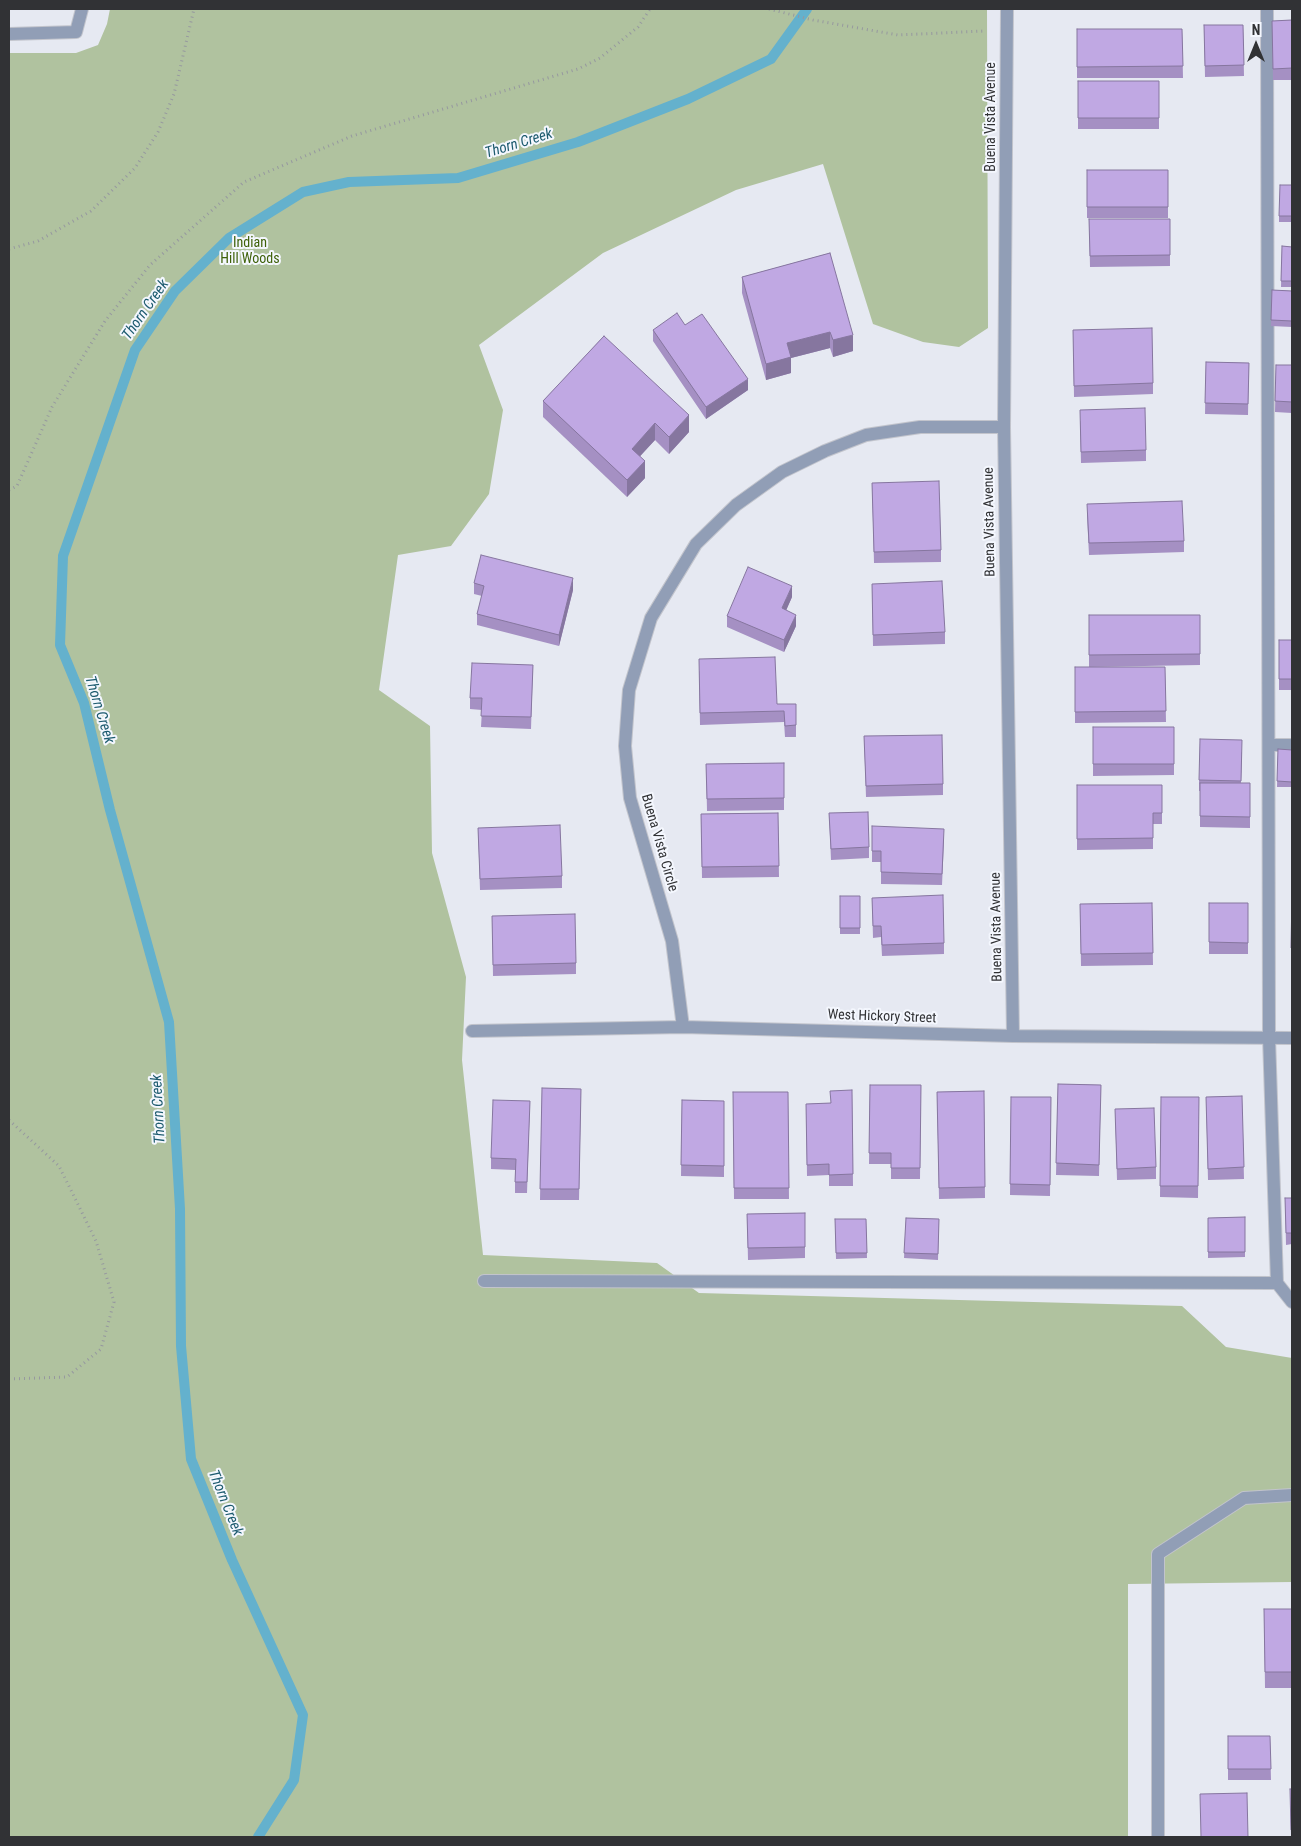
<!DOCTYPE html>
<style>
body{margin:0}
#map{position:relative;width:1301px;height:1846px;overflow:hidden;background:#e6e9f2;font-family:"Roboto Condensed",sans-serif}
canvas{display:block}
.frame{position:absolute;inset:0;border:10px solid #313235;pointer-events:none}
.north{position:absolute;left:1231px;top:20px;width:50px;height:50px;-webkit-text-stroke:4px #f4f7fe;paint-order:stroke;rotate:0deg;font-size:14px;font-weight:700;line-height:20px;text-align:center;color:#313235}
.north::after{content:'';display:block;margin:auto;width:18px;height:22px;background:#313235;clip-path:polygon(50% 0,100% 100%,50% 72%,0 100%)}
</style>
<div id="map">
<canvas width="1301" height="1846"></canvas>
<div class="frame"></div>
<div class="north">N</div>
</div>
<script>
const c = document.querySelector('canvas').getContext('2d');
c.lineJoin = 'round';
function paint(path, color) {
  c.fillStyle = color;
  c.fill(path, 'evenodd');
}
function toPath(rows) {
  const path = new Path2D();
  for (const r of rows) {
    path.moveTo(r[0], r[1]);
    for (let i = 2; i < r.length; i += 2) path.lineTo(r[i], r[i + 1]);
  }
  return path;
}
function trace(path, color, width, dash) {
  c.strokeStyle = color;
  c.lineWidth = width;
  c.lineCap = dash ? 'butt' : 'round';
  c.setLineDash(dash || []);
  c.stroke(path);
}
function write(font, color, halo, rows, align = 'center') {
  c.font = font + ' "Roboto Condensed",sans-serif';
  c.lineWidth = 4;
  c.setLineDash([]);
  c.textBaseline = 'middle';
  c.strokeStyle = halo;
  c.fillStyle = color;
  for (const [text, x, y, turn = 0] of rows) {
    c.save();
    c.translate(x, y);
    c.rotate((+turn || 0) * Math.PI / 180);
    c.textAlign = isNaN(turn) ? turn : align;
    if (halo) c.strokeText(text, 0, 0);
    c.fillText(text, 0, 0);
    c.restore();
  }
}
const green = toPath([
 [110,9,987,9,988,328,959,347,923,342,873,324,823,164,736,190,603,253,479,345,503,410,489,494,451,546,398,555,379,690,430,726,432,853,466,977,462,1060,483,1255,657,1263,699,1293,1182,1306,1226,1347,1292,1358,1292,1582,1128,1584,1128,1837,9,1837,9,53,76,53,98,45,107,24]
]);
const stream = toPath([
 [258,1837,294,1780,303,1715,232,1560,191,1459,181,1346,180,1209,169,1022,110,810,84,703,60,645,63,556,135,350,175,291,229,238,303,192,349,182,458,178,578,142,688,99,771,59,807,9]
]);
const path = toPath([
 [769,9,813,20,898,35,984,31],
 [9,249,38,241,91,211,135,168,158,132,174,94,194,9],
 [9,490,17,486,52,407,105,321,150,265,244,182,352,136,578,69,600,58,638,27,650,9],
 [9,1120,59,1166,96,1241,114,1302,101,1349,67,1377,9,1379]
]);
const lane = toPath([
 [1267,9,1269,1037,1277,1283,1292,1302],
 [1269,745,1292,745],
 [484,1281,1277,1283],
 [1158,1837,1158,1554,1244,1498,1292,1495]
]);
const street = toPath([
 [1007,9,1004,427,1013,1036],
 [9,34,76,32,82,9],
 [683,1027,672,941,630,798,625,746,629,690,651,618,696,544,736,505,782,472,825,451,866,435,920,427,1004,427],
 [472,1031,683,1027,1013,1036,1292,1038]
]);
const wall = toPath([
 [1292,20,1292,80,1273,80,1272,21],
 [1204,25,1243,25,1244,76,1205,77],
 [1077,29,1182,29,1183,78,1077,78],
 [1078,81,1159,81,1159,129,1078,129],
 [1087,170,1168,170,1168,218,1087,218],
 [1292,185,1292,222,1279,222,1279,216],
 [1089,219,1170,219,1170,266,1090,267],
 [1282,246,1292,247,1292,287,1281,287],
 [830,253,853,351,833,357,830,348,791,358,791,373,766,380,742,293,742,277],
 [1272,290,1292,291,1292,327,1271,326],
 [685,325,748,390,706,419,653,341,653,330],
 [1073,330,1153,383,1153,394,1074,397],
 [604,336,689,432,669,454,655,440,640,456,645,478,627,497,543,417,543,401],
 [1206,362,1249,363,1248,415,1205,414],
 [1276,365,1292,365,1292,413,1275,412],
 [1080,421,1146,450,1146,461,1081,463],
 [872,483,941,550,941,562,874,563],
 [1087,515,1184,541,1184,552,1089,555],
 [474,583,573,590,559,646,477,625,477,614,482,596,474,594],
 [872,584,945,632,945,644,873,646],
 [792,597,786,610,796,626,784,652,727,627,727,616],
 [1089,615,1200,615,1200,665,1089,667],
 [1279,640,1292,640,1292,690,1279,690],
 [533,665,531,729,481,727,482,710,470,709,470,698],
 [1075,667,1165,667,1166,722,1075,723],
 [699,671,777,704,796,704,796,737,785,737,784,722,700,725],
 [1093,727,1174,727,1174,775,1093,776],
 [864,736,943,784,943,795,866,797],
 [1278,749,1292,750,1292,787,1277,787],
 [1242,752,1241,783,1250,783,1250,828,1200,827,1200,791,1199,791,1199,780],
 [784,763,784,810,707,811,706,764],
 [1077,785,1162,785,1162,824,1153,824,1153,849,1077,850],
 [778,813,779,877,702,878,701,814],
 [829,813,869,847,869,858,831,860],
 [478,828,562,876,562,888,480,890],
 [944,840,942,885,881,884,881,862,872,862,872,851],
 [1292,895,1292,959,1291,959],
 [840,896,860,896,860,934,840,934],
 [872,898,944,943,944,954,882,956,881,937,873,938],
 [1152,903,1153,965,1081,966,1080,904],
 [1209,903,1248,903,1248,954,1209,954],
 [492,916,576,963,576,974,493,976],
 [1058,1084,1101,1085,1099,1176,1056,1175],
 [870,1085,921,1085,920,1179,891,1179,891,1164,869,1164],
 [542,1088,581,1089,579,1200,540,1200],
 [852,1090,853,1186,829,1186,829,1175,807,1176,806,1104,830,1103],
 [984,1091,985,1198,939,1199,937,1092],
 [733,1092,788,1092,789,1199,734,1199],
 [1242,1096,1244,1179,1208,1180,1206,1097],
 [1011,1097,1051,1097,1050,1196,1010,1195],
 [1161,1097,1199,1097,1198,1198,1160,1197],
 [682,1100,724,1101,724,1177,681,1176],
 [530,1101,527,1193,515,1193,515,1170,491,1169,491,1158],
 [1115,1109,1156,1167,1156,1179,1117,1180],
 [1285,1198,1292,1198,1292,1244,1286,1245],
 [805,1213,805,1258,748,1260,747,1214],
 [1245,1217,1245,1257,1208,1258,1208,1218],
 [906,1218,939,1219,938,1260,904,1258],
 [835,1219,866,1219,867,1258,836,1259],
 [1264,1609,1292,1609,1292,1688,1265,1688],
 [1228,1736,1270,1736,1271,1780,1228,1780],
 [1290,1789,1292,1789,1292,1837,1291,1837]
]);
const shadedWall = toPath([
 [830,332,830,348,791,358,791,373,766,380,766,364,787,343],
 [853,335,853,351,833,357,833,340],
 [748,379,748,390,706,419,706,407],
 [689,415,689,432,669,454,669,437],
 [655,423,655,440,632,465,632,449],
 [645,461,645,478,627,497,627,480],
 [573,578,573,590,559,646,559,635],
 [792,586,792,597,782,620,782,608],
 [796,615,796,626,784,652,784,640]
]);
const building = toPath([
 [1292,20,1292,68,1273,69,1272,21,1292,20],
 [1204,25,1243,25,1244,65,1205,66,1204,25],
 [1077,29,1182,29,1183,66,1077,67,1077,29],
 [1078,81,1159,81,1159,118,1078,118,1078,81],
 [1087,170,1168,170,1168,207,1087,207,1087,170],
 [1280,185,1292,185,1292,216,1279,216,1280,185],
 [1089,219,1170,219,1170,255,1090,256,1089,219],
 [1282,246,1292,247,1292,281,1281,281,1282,246],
 [830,253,853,335,833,340,830,332,787,343,791,357,766,364,742,277,830,253],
 [1272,290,1292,291,1292,321,1271,320,1272,290],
 [677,313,685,325,702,314,748,379,706,407,653,330,677,313],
 [1152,328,1153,383,1074,386,1073,330,1152,328],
 [604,336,689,415,669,437,655,423,632,449,645,461,627,480,543,401,604,336],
 [1206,362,1249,363,1248,404,1205,403,1206,362],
 [1276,365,1292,365,1292,402,1275,401,1276,365],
 [1145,408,1146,450,1081,452,1080,410,1145,408],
 [939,481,941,550,874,552,872,483,939,481],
 [1182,501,1184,541,1089,543,1087,504,1182,501],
 [481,555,573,578,559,635,477,614,484,586,474,583,481,555],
 [748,567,792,586,782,608,796,615,784,640,727,616,748,567],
 [942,581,945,632,873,635,872,584,942,581],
 [1089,615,1200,615,1200,654,1089,655,1089,615],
 [1279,640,1292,640,1292,679,1279,679,1279,640],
 [775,657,777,704,796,704,796,725,785,726,784,711,700,713,699,659,775,657],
 [472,663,533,665,531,717,481,716,482,698,470,698,472,663],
 [1075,667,1165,667,1166,711,1075,712,1075,667],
 [1093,727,1174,727,1174,764,1093,764,1093,727],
 [942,735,943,784,866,786,864,736,942,735],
 [1200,739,1242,740,1241,781,1199,780,1200,739],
 [1278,749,1292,750,1292,782,1277,781,1278,749],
 [784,763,784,798,707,799,706,764,784,763],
 [1200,783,1250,783,1250,817,1200,816,1200,783],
 [1077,785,1162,785,1162,813,1153,813,1153,838,1077,839,1077,785],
 [868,812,869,847,831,849,829,813,868,812],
 [778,813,779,866,702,867,701,814,778,813],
 [560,825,562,876,480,879,478,828,560,825],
 [872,826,944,829,942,874,881,872,881,851,872,851,872,826],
 [943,895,944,943,882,945,881,926,873,926,872,898,943,895],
 [1292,895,1292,948,1291,948,1292,895],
 [840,896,860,896,860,928,840,928,840,896],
 [1152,903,1153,953,1081,954,1080,904,1152,903],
 [1209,903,1248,903,1248,943,1209,942,1209,903],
 [575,914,576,963,493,965,492,916,575,914],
 [1058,1084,1101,1085,1099,1165,1056,1163,1058,1084],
 [870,1085,921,1085,920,1168,891,1168,891,1153,869,1153,870,1085],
 [542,1088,581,1089,579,1189,540,1189,542,1088],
 [852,1090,853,1174,829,1175,829,1164,807,1165,806,1104,831,1103,830,1091,852,1090],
 [984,1091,985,1187,939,1188,937,1092,984,1091],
 [733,1092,788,1092,789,1188,734,1188,733,1092],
 [1242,1096,1244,1167,1208,1169,1206,1097,1242,1096],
 [1011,1097,1051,1097,1050,1185,1010,1184,1011,1097],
 [1161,1097,1199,1097,1198,1186,1160,1186,1161,1097],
 [493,1100,530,1101,527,1182,515,1182,516,1159,491,1158,493,1100],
 [682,1100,724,1101,724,1166,681,1165,682,1100],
 [1154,1108,1156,1167,1117,1169,1115,1109,1154,1108],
 [1285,1198,1292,1198,1292,1233,1286,1233,1285,1198],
 [805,1213,805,1247,748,1248,747,1214,805,1213],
 [1245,1217,1245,1252,1208,1252,1208,1218,1245,1217],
 [906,1218,939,1219,938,1254,904,1253,906,1218],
 [835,1219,866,1219,867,1253,836,1253,835,1219],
 [1264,1609,1292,1609,1292,1672,1265,1672,1264,1609],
 [1228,1736,1270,1736,1271,1769,1228,1769,1228,1736],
 [1290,1789,1292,1789,1292,1830,1291,1830,1290,1789],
 [1247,1793,1248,1837,1201,1837,1200,1794,1247,1793]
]);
const streetNames = [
 ["Buena Vista Avenue",991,117,-90],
 ["Buena Vista Avenue",990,522,-91],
 ["Buena Vista Circle",659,843,74],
 ["Buena Vista Avenue",997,927,-91],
 ["West Hickory Street",882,1017,2]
];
const parkNames = [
 ["Indian",250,243],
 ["Hill Woods",250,259]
];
const waterNames = [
 ["Thorn Creek",519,144,-17],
 ["Thorn Creek",146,310,-55],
 ["Thorn Creek",99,710,73],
 ["Thorn Creek",159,1109,-93],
 ["Thorn Creek",225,1503,68]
];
paint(green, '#b0c29f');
trace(stream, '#64b1cd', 10);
trace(lane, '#c2c4cc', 14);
trace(street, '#c2c4cc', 14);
trace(path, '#96989f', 3, [1, 4]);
trace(lane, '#919eb6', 12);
trace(street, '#919eb6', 12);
paint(wall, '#a590c3');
paint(shadedWall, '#86769f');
paint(building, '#c0a8e3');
trace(building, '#86769f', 1);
write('14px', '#313235', '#f4f7fe', streetNames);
write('14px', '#3e6108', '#f4f7fe', parkNames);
write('italic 15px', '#1d5b6f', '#f4f7fe', waterNames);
</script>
